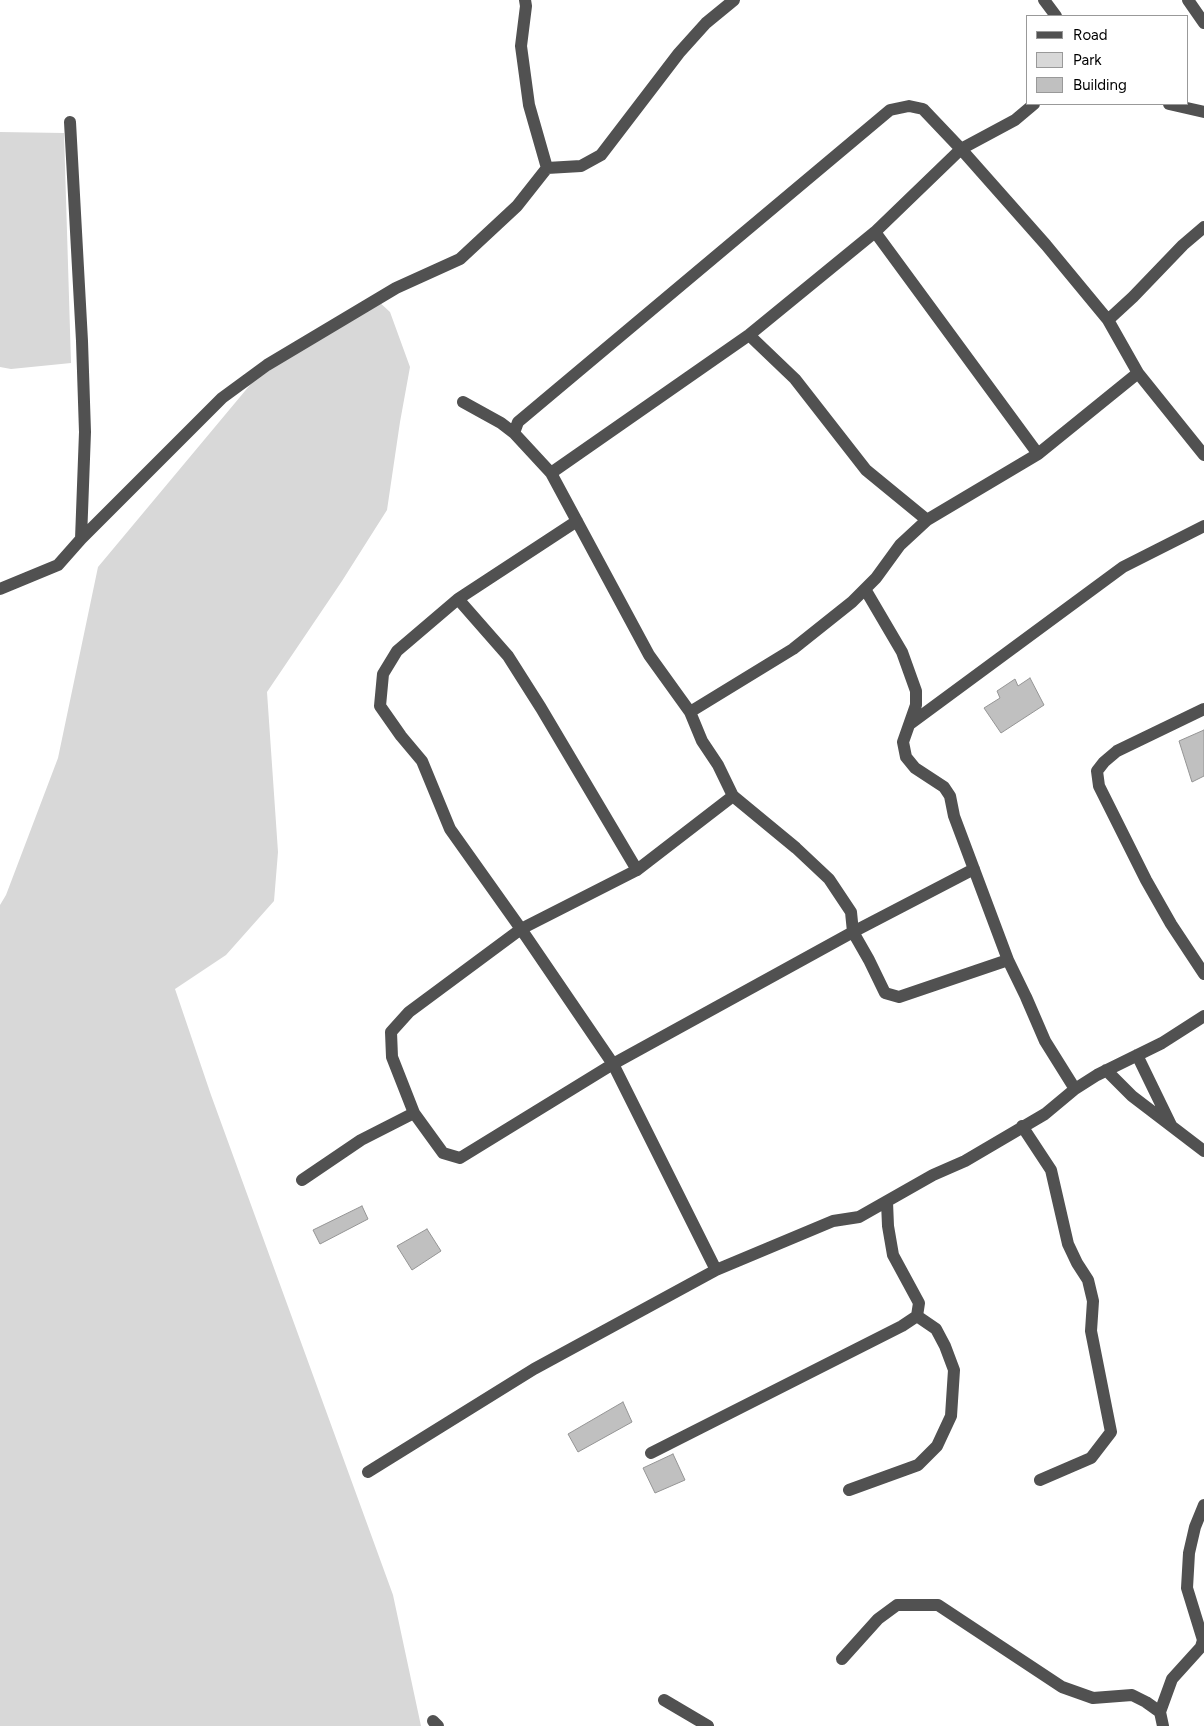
<!DOCTYPE html>
<style>
body{margin:0}
#map{position:relative;width:1204px;height:1726px;overflow:hidden;background:#fff;font-family:Figtree,sans-serif}
canvas{display:block}
.legend{position:absolute;left:1026px;top:15px;width:162px;height:90px;box-sizing:border-box;background:#fff;border:1px solid #999;margin:0;padding:6px 9px;list-style:none;font-size:15px;color:#000}
.legend li{display:flex;align-items:center;gap:10px;height:25px}
.legend b{width:25px;border:1px solid #999}
</style>
<div id="map">
<canvas width="1204" height="1726"></canvas>
<ul class="legend">
<li><b style="height:6px;background:#515151"></b>Road</li>
<li><b style="height:14px;background:#d8d8d8"></b>Park</li>
<li><b style="height:14px;background:#c0c0c0"></b>Building</li>
</ul>
</div>
<script>
const c = document.querySelector('canvas').getContext('2d');
c.lineJoin = 'round';
function paint(path, color) {
  c.fillStyle = color;
  c.fill(path, 'evenodd');
}
function toPath(rows) {
  const path = new Path2D();
  for (const r of rows) {
    path.moveTo(r[0], r[1]);
    for (let i = 2; i < r.length; i += 2) path.lineTo(r[i], r[i + 1]);
  }
  return path;
}
function trace(path, color, width, dash) {
  c.strokeStyle = color;
  c.lineWidth = width;
  c.lineCap = dash ? 'butt' : 'round';
  c.setLineDash(dash || []);
  c.stroke(path);
}
const green = toPath([
 [0,132,64,133,71,363,11,369,0,367],
 [377,300,390,312,410,367,400,422,387,510,342,581,267,692,278,852,274,901,226,955,175,989,211,1095,393,1595,421,1726,0,1726,0,905,6,895,58,758,98,567,260,373]
]);
const building = toPath([
 [1030,678,1044,705,1001,733,984,708,1000,698,997,691,1015,679,1018,686,1030,678],
 [1204,730,1204,776,1192,782,1179,741,1204,730],
 [362,1206,368,1219,320,1244,313,1230,362,1206],
 [427,1229,441,1251,412,1270,397,1246,427,1229],
 [623,1402,632,1422,578,1452,568,1434,623,1402],
 [673,1454,685,1480,655,1493,643,1468,673,1454]
]);
const minor = toPath([
 [1044,0,1056,16],
 [1188,0,1204,23],
 [1034,104,1015,120,961,149,875,232,749,335,551,473,514,433,518,422,890,110,909,106,923,109,961,149,1046,245,1108,320],
 [1169,104,1204,112],
 [70,122,82,341,85,432,81,539],
 [547,168,581,166,601,155,679,53,706,23,734,0],
 [875,232,1038,454],
 [749,335,795,379,866,470,927,520],
 [1138,373,1204,455],
 [463,402,501,423,514,433],
 [551,473,649,655,690,712,702,741,718,765,733,796],
 [577,521,458,599,397,651,383,674,380,706,401,736,422,761,450,829,521,929,613,1064,716,1270],
 [0,589,58,565,81,539,222,398,267,365,396,288,460,259,517,206,547,168,529,105,521,46,526,6,525,0],
 [865,589,902,652,916,691,916,705,903,742,906,757,915,768,944,787,950,796,954,816,1008,960,1026,997,1045,1041,1075,1089],
 [458,599,508,656,541,708,637,870],
 [1204,709,1117,751,1104,762,1097,771,1099,786,1146,880,1171,924,1204,974],
 [690,712,793,649,852,602,876,578,900,545,927,520,1038,454,1138,373,1108,320,1133,297,1183,245,1204,227],
 [910,724,1123,567,1204,526],
 [974,869,853,932,613,1064,460,1158,443,1153,414,1113,392,1057,391,1032,409,1012,521,929,637,870,733,796,796,848,829,879,851,912,853,932,869,960,885,993,899,997,1008,960],
 [1137,1055,1171,1125],
 [1106,1070,1132,1096,1204,1151],
 [1022,1126,1051,1170,1068,1244,1077,1263,1088,1280,1093,1301,1091,1331,1111,1432,1091,1458,1040,1480],
 [302,1180,361,1140,414,1113],
 [651,1453,902,1326,917,1316,919,1303,893,1255,888,1226,887,1202],
 [368,1472,534,1369,716,1270,833,1221,859,1217,933,1175,965,1161,1045,1114,1075,1089,1097,1075,1162,1043,1204,1016],
 [849,1490,918,1465,937,1446,951,1416,954,1370,945,1346,936,1329,917,1316],
 [842,1659,878,1619,897,1605,938,1605,1062,1687,1093,1698,1132,1695,1146,1702,1160,1712,1163,1726],
 [664,1700,708,1726],
 [1160,1712,1172,1679,1201,1647,1203,1640,1187,1588,1189,1553,1195,1527,1204,1505],
 [433,1721,438,1726]
]);
paint(green, '#d8d8d8');
paint(building, '#c0c0c0');
trace(building, '#959595', 1);
trace(minor, '#515151', 12);
</script>
